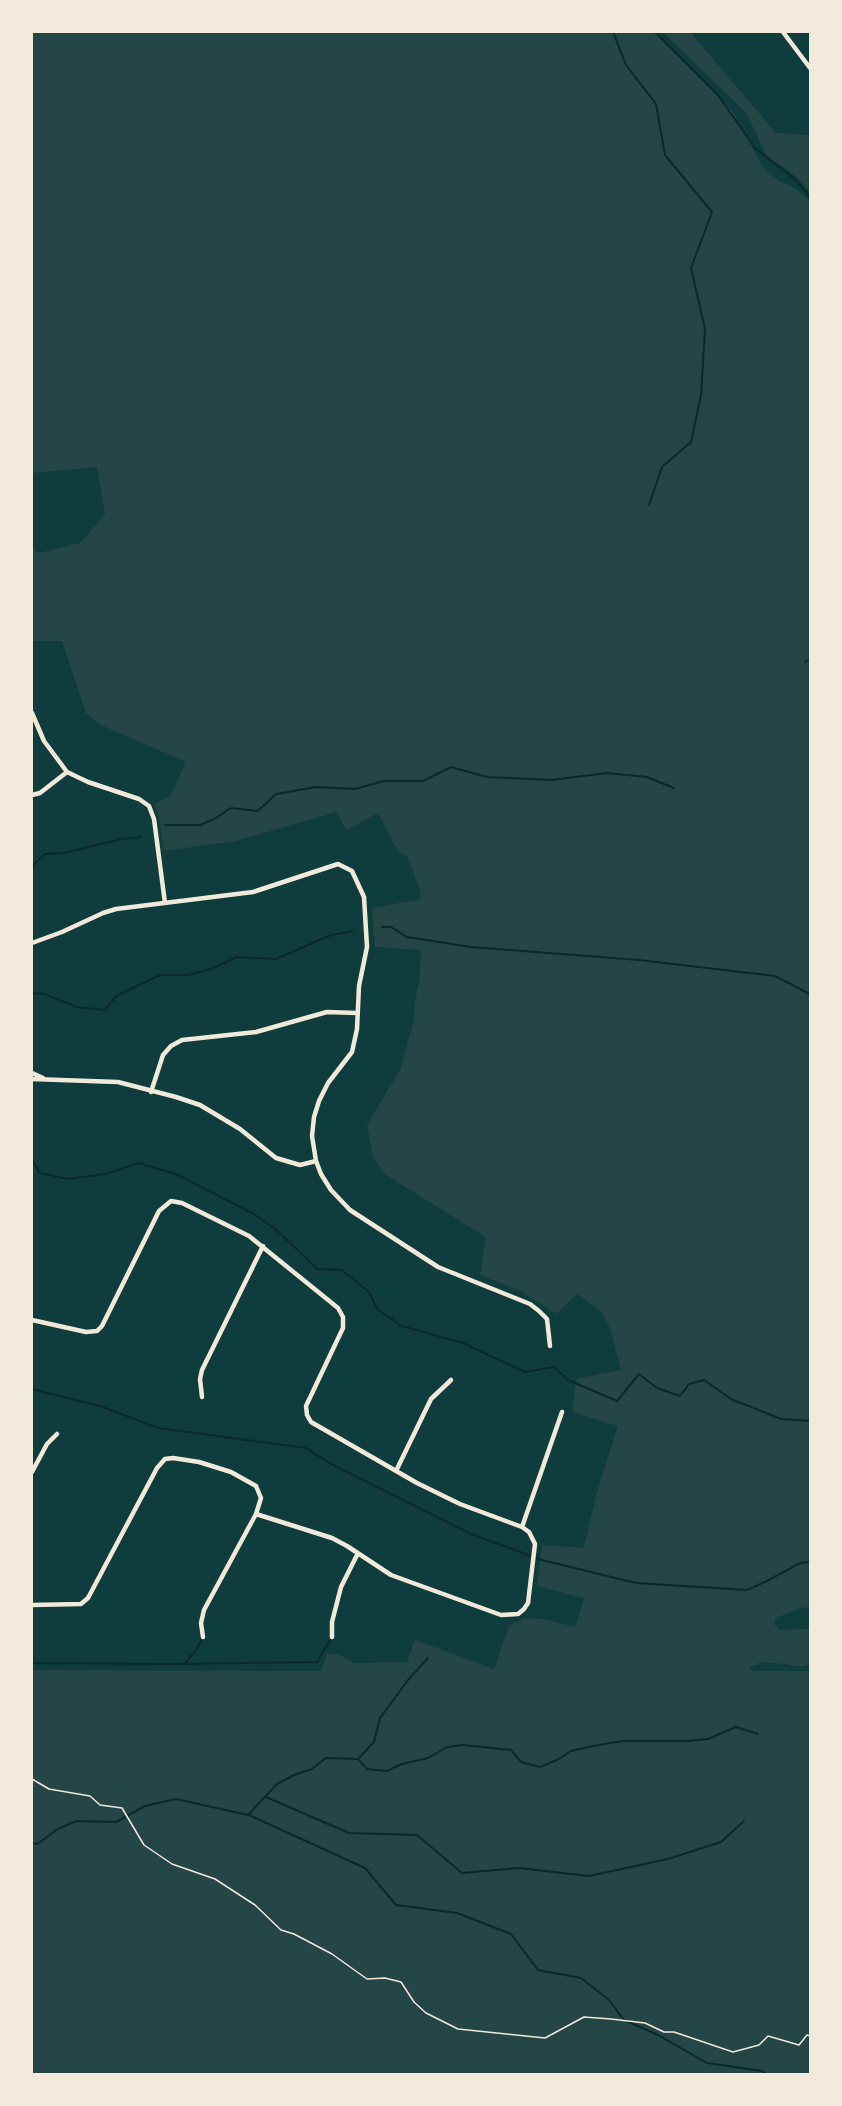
<!DOCTYPE html>
<style>
body{margin:0}
#map{position:relative;width:842px;height:2106px;overflow:hidden;background:#0f3d3e;font-family:Raleway,sans-serif}
canvas{display:block}
.frame{position:absolute;inset:0;border:33px solid #f1e9da;pointer-events:none}
</style>
<div id="map">
<canvas width="842" height="2106"></canvas>
<div class="frame"></div>
</div>
<script>
const c = document.querySelector('canvas').getContext('2d');
c.lineJoin = 'round';
function paint(path, color) {
  c.fillStyle = color;
  c.fill(path, 'evenodd');
}
function toPath(rows) {
  const path = new Path2D();
  for (const r of rows) {
    path.moveTo(r[0], r[1]);
    for (let i = 2; i < r.length; i += 2) path.lineTo(r[i], r[i + 1]);
  }
  return path;
}
function trace(path, color, width, dash) {
  c.strokeStyle = color;
  c.lineWidth = width;
  c.lineCap = dash ? 'butt' : 'round';
  c.setLineDash(dash || []);
  c.stroke(path);
}
const green = toPath([
 [32,32,654,32,711,87,734,113,763,168,779,181,796,189,810,201,810,1607,800,1608,776,1618,774,1624,780,1630,810,1629,810,1664,802,1667,785,1664,761,1662,749,1668,752,1671,810,1671,810,2074,32,2074,32,1670,321,1671,327,1654,339,1654,354,1663,407,1662,415,1640,494,1669,509,1626,524,1618,543,1619,575,1627,584,1598,537,1586,542,1545,584,1548,596,1495,618,1426,572,1412,576,1379,621,1370,611,1331,603,1314,597,1308,577,1294,556,1314,521,1291,480,1275,486,1237,386,1175,373,1158,367,1125,401,1068,414,1019,415,1000,419,984,421,950,375,947,372,908,421,899,420,890,407,856,401,854,395,846,378,813,347,830,336,812,236,841,164,851,159,817,154,804,171,795,186,762,101,725,86,713,62,641,32,641,32,548,39,553,80,543,105,514,97,467,32,473],
 [663,32,690,32,776,133,810,135,810,192,794,174,767,157,747,114]
]);
const stream = toPath([
 [613,32,626,65,656,104,665,155,712,212,691,268,705,329,701,395,691,442,662,467,649,505],
 [655,32,718,95,755,148,796,180,810,197],
 [805,662,810,659],
 [165,825,200,825,214,819,231,808,258,811,276,794,316,787,355,789,384,781,423,781,451,767,487,777,552,780,607,773,647,777,674,788],
 [32,866,45,854,64,853,122,839,141,837],
 [382,927,391,927,407,937,471,947,639,960,775,976,810,994],
 [32,993,44,994,77,1007,105,1010,116,996,160,975,188,975,214,968,236,957,276,959,331,935,353,931],
 [32,1160,40,1173,68,1179,105,1174,139,1163,176,1174,254,1214,280,1233,317,1269,342,1270,369,1292,377,1309,402,1326,463,1343,525,1372,554,1367,568,1380,617,1401,639,1374,657,1388,680,1396,689,1384,704,1380,731,1399,781,1419,810,1421],
 [32,1389,103,1407,158,1428,306,1448,331,1464,471,1534,542,1560,636,1583,747,1590,767,1581,800,1563,810,1562],
 [32,1663,172,1664,317,1662,332,1637],
 [184,1664,195,1652,203,1637],
 [358,1759,374,1742,380,1718,408,1680,428,1658],
 [266,1797,349,1833,417,1835,462,1873,519,1868,589,1876,668,1859,721,1842,744,1821],
 [249,1815,365,1868,396,1905,457,1913,511,1934,538,1970,581,1978,609,2000,624,2020,658,2035,707,2063,762,2071,767,2074],
 [32,1843,37,1844,58,1829,76,1821,116,1822,145,1806,176,1799,248,1815,277,1784,294,1775,312,1769,326,1758,358,1759,367,1769,387,1771,402,1764,428,1758,447,1747,463,1745,511,1750,521,1762,540,1767,557,1760,571,1751,593,1746,623,1741,687,1741,708,1739,736,1727,758,1734]
]);
const path = toPath([
 [32,1779,49,1789,90,1796,100,1805,122,1808,144,1845,172,1864,215,1879,255,1905,281,1930,294,1934,332,1954,367,1979,385,1978,401,1982,414,2002,426,2013,458,2029,545,2038,584,2017,611,2019,645,2023,664,2032,674,2032,733,2052,759,2045,768,2036,799,2045,807,2035,810,2036]
]);
const minor = toPath([
 [783,32,810,68],
 [32,713,44,741,67,772,88,782,139,799,149,806,154,819,165,903],
 [32,795,40,793,67,772],
 [32,943,62,932,103,913,116,909,253,892,338,864,352,871,364,897,367,947,359,986,357,1029,352,1052,328,1083,319,1101,314,1117,312,1136,316,1161,321,1174,331,1190,350,1210,438,1267,530,1304,539,1311,547,1319,550,1346],
 [32,1073,43,1078],
 [32,1079,118,1082,176,1097,200,1105,240,1129,276,1158,300,1165,316,1161],
 [151,1092,163,1055,171,1046,182,1040,256,1032,327,1012,357,1013],
 [32,1320,86,1332,97,1331,102,1326,159,1211,171,1201,182,1203,249,1236,338,1308,343,1317,343,1328,306,1406,307,1415,311,1422,417,1483,460,1504,522,1527],
 [202,1397,200,1379,202,1370,263,1246],
 [396,1471,431,1399,451,1380],
 [32,1472,47,1444,57,1434],
 [256,1514,332,1538,347,1546,391,1575,501,1615,518,1614,524,1609,528,1603,535,1544,529,1532,522,1527,562,1412],
 [32,1605,81,1604,88,1598,157,1468,165,1459,173,1458,199,1462,231,1472,256,1486,261,1498,256,1514,204,1610,201,1623,203,1637],
 [332,1637,332,1622,341,1587,358,1553]
]);
paint(green, '#244646');
trace(stream, '#0a2a2b', 2);
trace(path, '#f1e9da', 1.5);
trace(minor, '#f1e9da', 4.5);
</script>
